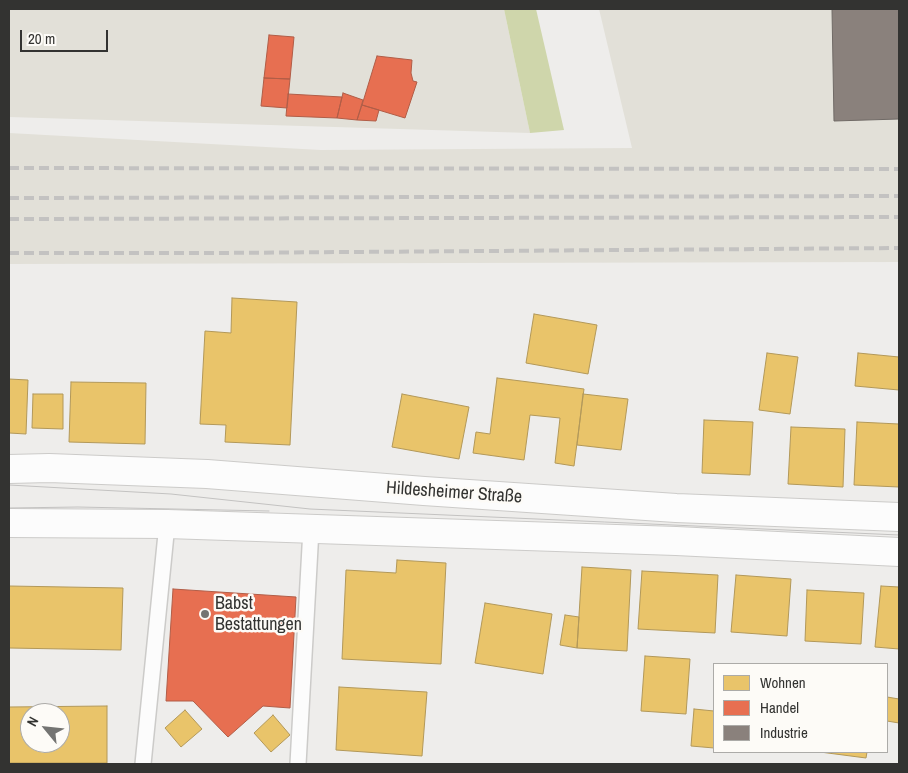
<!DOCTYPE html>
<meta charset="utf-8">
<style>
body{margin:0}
#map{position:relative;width:908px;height:773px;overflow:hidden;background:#eeedeb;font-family:"Archivo Narrow",sans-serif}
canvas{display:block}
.frame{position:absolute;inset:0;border:10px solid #333331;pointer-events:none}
.legend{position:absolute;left:713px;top:663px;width:175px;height:90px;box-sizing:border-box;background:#fdfbf7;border:1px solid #acaba8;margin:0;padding:6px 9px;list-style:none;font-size:15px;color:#333331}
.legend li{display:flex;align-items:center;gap:10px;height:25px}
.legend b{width:25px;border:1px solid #acaba8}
.north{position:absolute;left:20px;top:703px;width:50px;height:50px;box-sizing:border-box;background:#fdfbf7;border:1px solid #acaba8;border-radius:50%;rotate:298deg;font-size:14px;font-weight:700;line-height:20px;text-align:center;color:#333331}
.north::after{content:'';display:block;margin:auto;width:18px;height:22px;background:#747472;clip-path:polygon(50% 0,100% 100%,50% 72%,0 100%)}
.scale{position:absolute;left:20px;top:30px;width:88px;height:22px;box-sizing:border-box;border:2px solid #333331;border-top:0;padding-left:6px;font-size:15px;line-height:18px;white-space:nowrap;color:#333331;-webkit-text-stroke:4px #fdfbf7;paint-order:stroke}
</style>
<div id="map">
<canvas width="908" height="773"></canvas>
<div class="frame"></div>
<ul class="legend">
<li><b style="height:14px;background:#e9c46a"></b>Wohnen</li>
<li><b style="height:14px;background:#e76f51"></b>Handel</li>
<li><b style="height:14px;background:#8a817c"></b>Industrie</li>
</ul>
<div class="north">N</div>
<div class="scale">20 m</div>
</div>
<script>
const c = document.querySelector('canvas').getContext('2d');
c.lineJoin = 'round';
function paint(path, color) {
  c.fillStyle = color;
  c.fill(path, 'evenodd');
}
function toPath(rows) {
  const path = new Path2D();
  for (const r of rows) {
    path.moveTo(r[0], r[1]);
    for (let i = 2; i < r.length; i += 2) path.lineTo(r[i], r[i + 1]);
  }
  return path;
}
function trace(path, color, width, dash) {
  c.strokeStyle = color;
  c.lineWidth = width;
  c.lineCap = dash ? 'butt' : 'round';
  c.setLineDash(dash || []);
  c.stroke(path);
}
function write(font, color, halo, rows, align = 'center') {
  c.font = font + ' "Archivo Narrow",sans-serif';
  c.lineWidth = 5;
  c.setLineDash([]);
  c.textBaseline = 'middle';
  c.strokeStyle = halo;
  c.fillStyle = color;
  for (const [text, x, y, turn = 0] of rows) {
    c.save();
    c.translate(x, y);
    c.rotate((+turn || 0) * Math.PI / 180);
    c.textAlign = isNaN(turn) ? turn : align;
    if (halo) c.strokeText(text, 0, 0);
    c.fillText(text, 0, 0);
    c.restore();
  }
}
const built = toPath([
 [9,9,504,9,530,133,9,117],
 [599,9,899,9,899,262,9,264,9,133,321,150,632,148]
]);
const green = toPath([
 [504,9,536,9,564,130,530,133]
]);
const homes = toPath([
 [232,298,297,302,290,445,225,442,226,425,200,424,205,331,231,333,232,298],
 [534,314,597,325,588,374,526,363,534,314],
 [767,353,798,357,790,414,759,410,767,353],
 [858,353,899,357,899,390,855,386,858,353],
 [497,378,584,389,574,466,555,463,560,418,530,415,524,460,473,453,476,432,490,434,497,378],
 [9,379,28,380,26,434,9,433,9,379],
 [71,382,146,383,145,444,69,442,71,382],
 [33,394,63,394,63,429,32,428,33,394],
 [402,394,469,407,459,459,392,447,402,394],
 [583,394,628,399,621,450,577,445,583,394],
 [704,420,753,422,750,475,702,473,704,420],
 [857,422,899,424,899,487,854,485,857,422],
 [791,427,845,429,843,487,788,484,791,427],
 [397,560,446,563,441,664,342,659,346,570,396,573,397,560],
 [582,567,631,570,627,651,577,648,582,567],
 [642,571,718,575,715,633,638,629,642,571],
 [736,575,791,579,787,636,731,632,736,575],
 [9,586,123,588,121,650,9,648,9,586],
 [881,586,899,587,899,649,875,647,881,586],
 [807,590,864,593,861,644,805,641,807,590],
 [485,603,552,614,543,674,475,663,485,603],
 [565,615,579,617,577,648,560,645,565,615],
 [645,656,690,659,686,714,641,711,645,656],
 [339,687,427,692,422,756,336,750,339,687],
 [887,697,899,699,899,723,887,721,887,697],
 [107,706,107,763,9,763,9,707,107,706],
 [30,713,60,713,60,743,30,743,30,713],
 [694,709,714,711,714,748,691,746,694,709],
 [185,710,202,729,181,747,165,728,185,710],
 [273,715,290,735,271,752,254,733,273,715],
 [820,752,867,752,866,758,820,752]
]);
const shops = toPath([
 [269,35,294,37,290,79,264,78,269,35],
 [377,56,412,60,411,73,413,81,417,82,405,118,362,105,377,56],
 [264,78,290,79,287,108,261,106,264,78],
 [343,93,363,100,357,120,337,118,343,93],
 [288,94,342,97,337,118,286,116,288,94],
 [362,105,379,110,376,121,357,120,362,105],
 [173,589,296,597,290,708,263,706,228,737,193,701,166,701,173,589]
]);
const industry = toPath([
 [832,9,899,9,899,119,834,121,832,9]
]);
const lane = toPath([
 [143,764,167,524],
 [298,764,311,529]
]);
const secondary = toPath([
 [9,469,49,468,207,474,424,491,676,508,899,517],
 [9,523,167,524,676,541,899,552]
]);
const tram = toPath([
 [9,485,171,494,310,509,899,535],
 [9,508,78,507,269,511]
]);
const rail = toPath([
 [9,168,899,169],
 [9,198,899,196],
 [9,219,899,217],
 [9,253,214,253,899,248]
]);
const markers = [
 [205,614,5,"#747472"]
];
const streetNames = [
 ["Hildesheimer Straße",454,493,4]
];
const poiNames = [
 ["Babst",215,604],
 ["Bestattungen",215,625]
];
paint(built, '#e2e0d8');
paint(green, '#cfd6ab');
paint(homes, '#e9c46a');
trace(homes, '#b29859', 1);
paint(shops, '#e76f51');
trace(shops, '#b15d47', 1);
paint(industry, '#8a817c');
trace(industry, '#706a66', 1);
trace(lane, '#cccbc9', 18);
trace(secondary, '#cccbc9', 30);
trace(lane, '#fcfcfc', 15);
trace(secondary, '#fcfcfc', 28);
trace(tram, '#c3c2c1', 1);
trace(rail, '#c3c2c1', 4, [10, 5]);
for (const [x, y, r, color] of markers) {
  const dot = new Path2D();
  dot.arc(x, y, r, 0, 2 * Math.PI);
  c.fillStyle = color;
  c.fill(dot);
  trace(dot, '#fdfbf7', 2);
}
write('18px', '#333331', '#fdfbf7', streetNames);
write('18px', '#333331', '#fdfbf7', poiNames, 'left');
</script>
